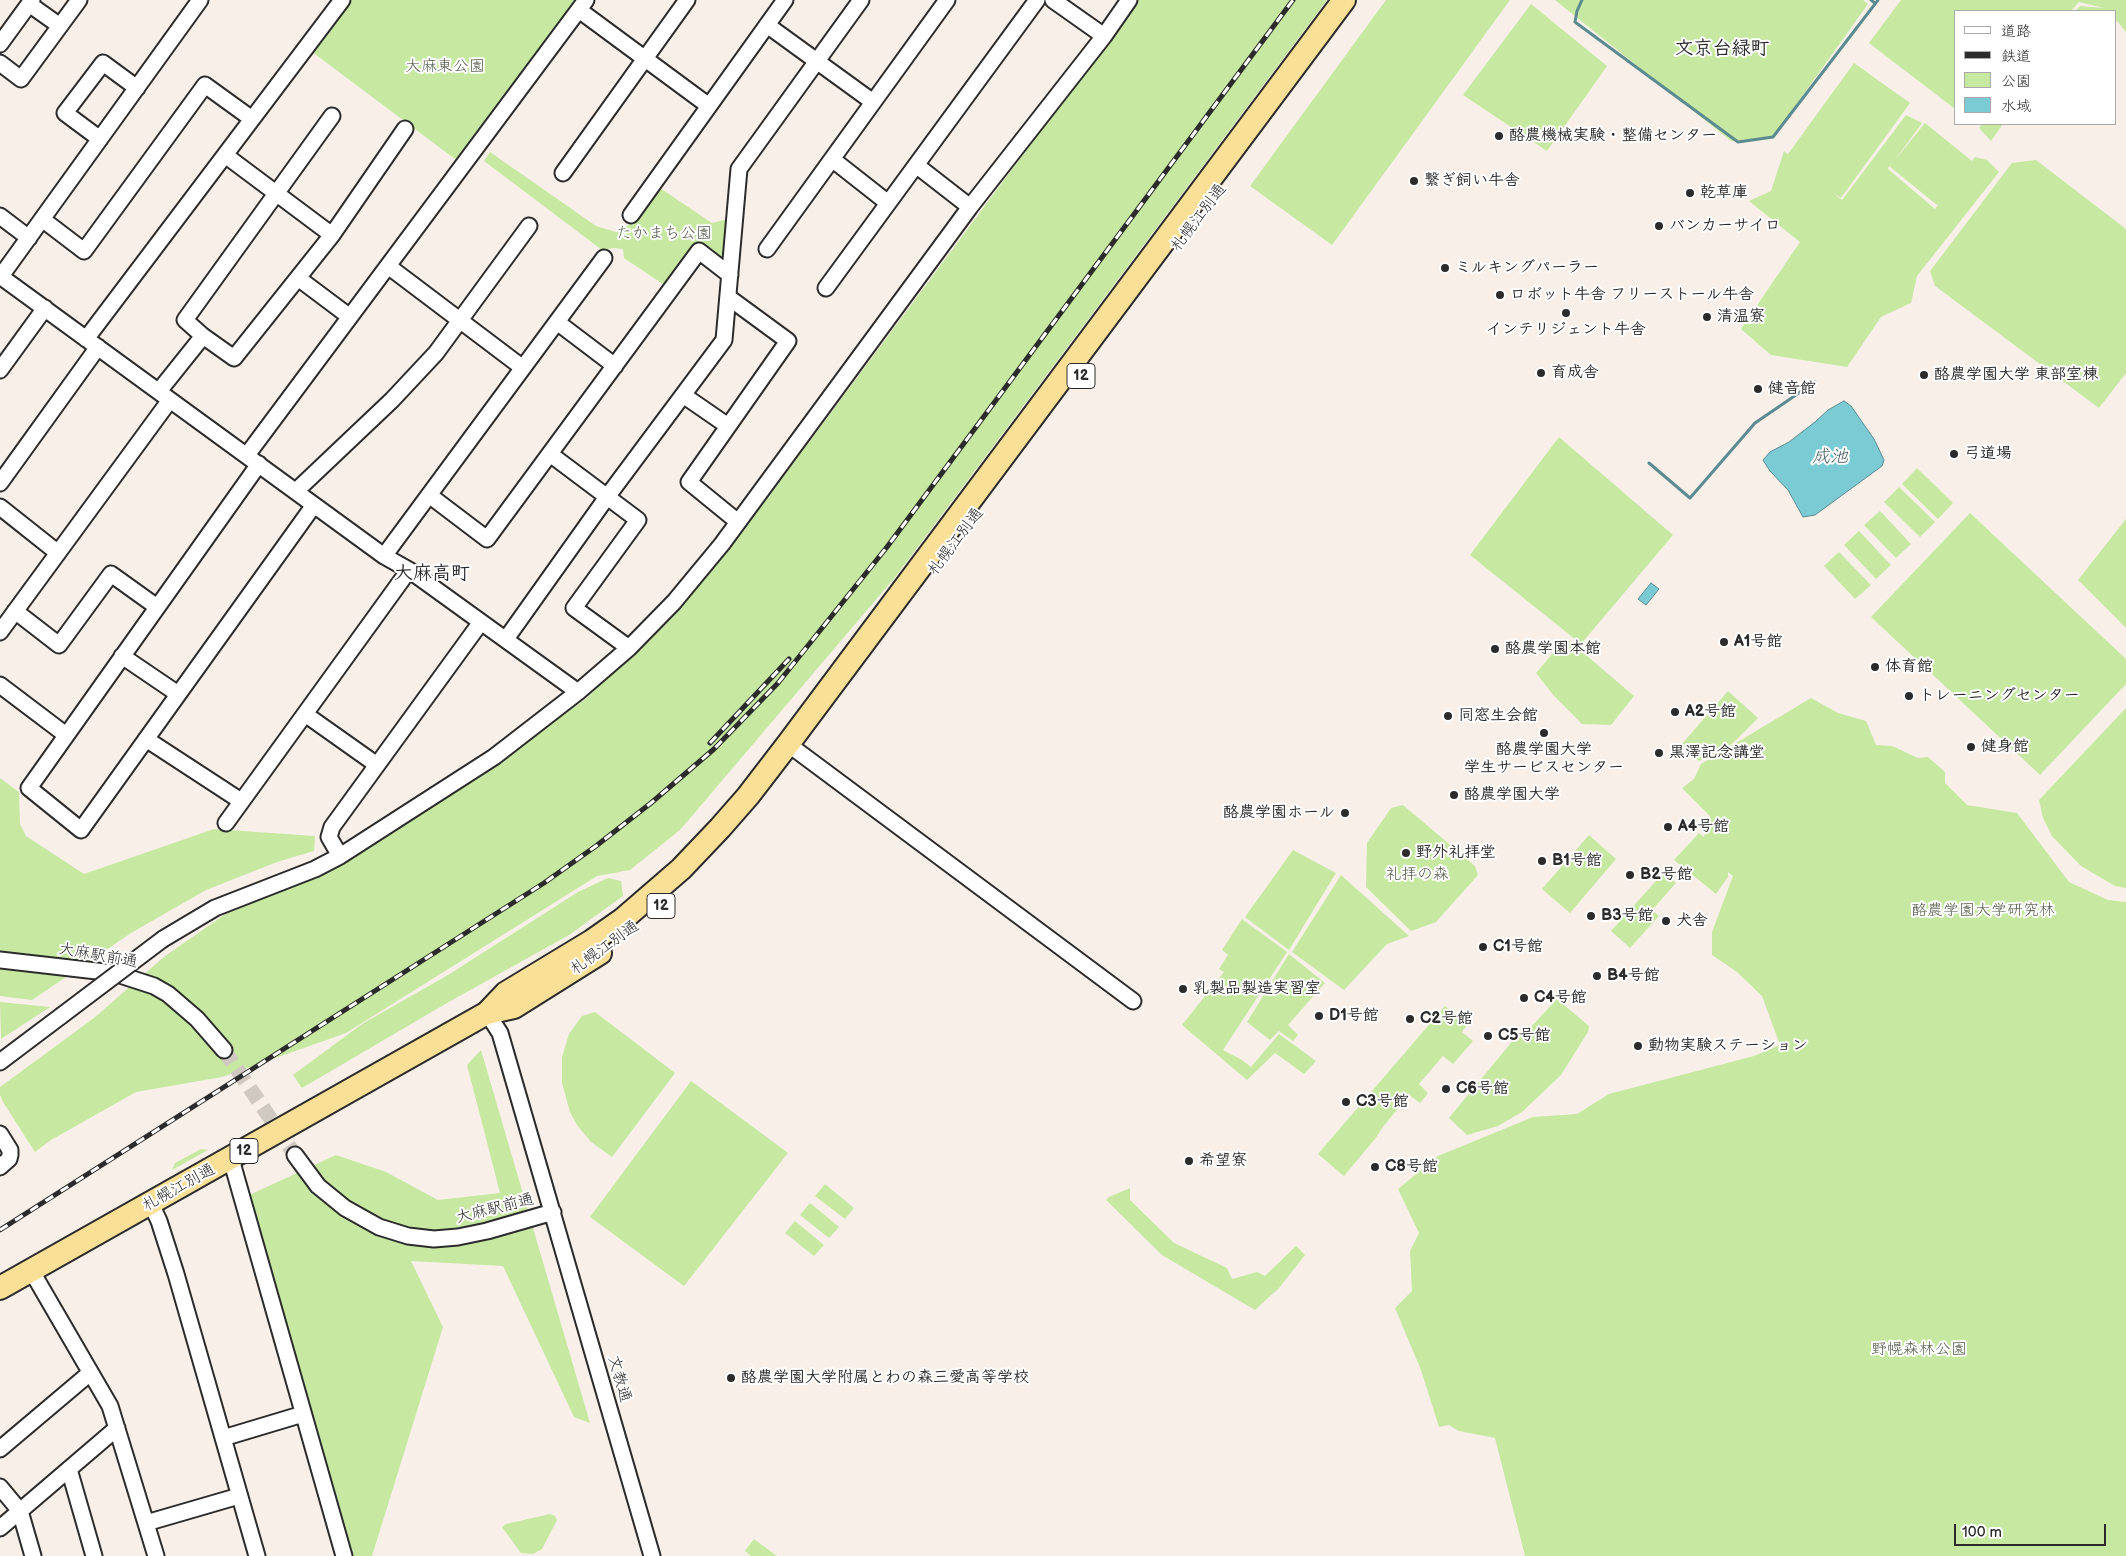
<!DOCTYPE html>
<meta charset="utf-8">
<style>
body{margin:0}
#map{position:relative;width:2126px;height:1556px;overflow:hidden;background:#f8f0e8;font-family:"Balsamiq Sans","Klee One",sans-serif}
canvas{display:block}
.legend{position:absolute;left:1954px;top:10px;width:162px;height:115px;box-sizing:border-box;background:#fff;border:1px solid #aaa;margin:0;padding:6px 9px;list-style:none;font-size:15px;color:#2b2b2b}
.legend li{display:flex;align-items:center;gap:10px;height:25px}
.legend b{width:25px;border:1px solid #aaa}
.scale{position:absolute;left:1954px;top:1524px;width:152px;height:22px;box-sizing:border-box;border:2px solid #2b2b2b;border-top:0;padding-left:6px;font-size:15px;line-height:18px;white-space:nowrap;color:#2b2b2b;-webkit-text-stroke:4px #fff;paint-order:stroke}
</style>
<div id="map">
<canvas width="2126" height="1556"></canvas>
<ul class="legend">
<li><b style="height:6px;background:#fff"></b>道路</li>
<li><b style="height:6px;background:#2b2b2b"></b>鉄道</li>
<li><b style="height:14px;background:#c6e8a1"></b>公園</li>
<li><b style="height:14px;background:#7bcbd4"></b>水域</li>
</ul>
<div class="scale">100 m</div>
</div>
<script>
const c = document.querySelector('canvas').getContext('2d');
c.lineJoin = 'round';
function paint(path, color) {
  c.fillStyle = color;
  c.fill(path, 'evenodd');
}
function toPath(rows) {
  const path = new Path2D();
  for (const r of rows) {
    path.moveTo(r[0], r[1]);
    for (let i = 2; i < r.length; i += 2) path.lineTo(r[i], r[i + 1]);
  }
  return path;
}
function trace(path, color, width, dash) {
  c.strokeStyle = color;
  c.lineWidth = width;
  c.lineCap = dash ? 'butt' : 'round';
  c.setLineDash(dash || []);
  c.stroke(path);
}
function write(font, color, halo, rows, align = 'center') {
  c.font = font + ' "Balsamiq Sans","Klee One",sans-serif';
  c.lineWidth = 4;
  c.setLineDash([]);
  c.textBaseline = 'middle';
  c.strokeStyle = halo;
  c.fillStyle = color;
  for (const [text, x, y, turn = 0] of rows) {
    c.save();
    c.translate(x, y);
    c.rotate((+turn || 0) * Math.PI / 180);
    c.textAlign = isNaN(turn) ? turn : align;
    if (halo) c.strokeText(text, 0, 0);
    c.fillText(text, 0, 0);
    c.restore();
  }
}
const green = toPath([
 [349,0,577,0,459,162,311,51],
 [1138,0,1327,0,896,576,680,830,630,870,597,876,346,1033,222,1077,136,1092,51,1140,35,1152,3,1102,0,1095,0,1087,94,1018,165,956,243,902,508,753,587,698,658,629,728,551],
 [1386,0,1510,0,1332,245,1250,186],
 [1555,0,1863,0,1868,4,1773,137,1731,141],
 [1901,0,2126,0,2126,32,2117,21,2115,21,2115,11,2075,11,2080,6,2104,8,2079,2,2071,11,1955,11,1955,109,1869,43],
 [1531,4,1607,66,1547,151,1463,95],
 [1854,63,1910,103,1841,198,1833,193,1842,200,1906,115,1922,123,1895,160,1925,123,1972,161,1975,157,1987,160,1999,172,1917,276,1911,303,1881,317,1847,367,1771,355,1741,329,1800,242,1749,201,1771,191,1784,151,1788,154],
 [1889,166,1937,205,1940,202,1935,209,1888,169],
 [1982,124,2003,124,1991,141,1979,128],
 [490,152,596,226,616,232,630,224,657,186,712,223,731,218,726,262,697,245,666,286,624,258,623,249,614,248,602,250,484,161],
 [2036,160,2126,229,2126,373,2099,408,1935,286,1930,271,2012,163],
 [1559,437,1673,535,1581,644,1470,555],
 [1917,468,1953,503,1938,519,1902,484],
 [1899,487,1935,522,1920,537,1884,502],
 [1880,511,1911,544,1896,558,1864,525],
 [1970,513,2126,659,2126,684,2040,775,1871,617],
 [2126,519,2126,628,2078,580],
 [1859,531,1891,565,1876,579,1844,545],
 [1839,552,1871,585,1855,599,1824,566],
 [1566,638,1634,696,1611,725,1582,724,1554,696,1536,673],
 [1728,691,1758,718,1732,744,1699,761,1681,745],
 [1811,698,1838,713,1866,721,1876,745,1892,746,1918,758,1928,757,1945,772,1945,783,1967,805,2017,813,2069,882,2108,900,2126,902,2126,1556,1525,1556,1495,1438,1459,1431,1449,1425,1439,1427,1421,1370,1395,1308,1412,1291,1410,1251,1419,1233,1398,1189,1438,1156,1533,1117,1577,1114,1609,1094,1754,1056,1780,1045,1762,996,1737,972,1712,955,1712,932,1733,876,1728,872,1728,877,1716,894,1674,860,1699,833,1704,837,1710,816,1682,788,1694,779,1701,764],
 [2126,708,2126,888,2115,886,2081,866,2052,836,2043,818,2039,800],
 [0,778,19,792,20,824,26,836,84,874,214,829,315,836,314,851,277,862,206,890,131,933,32,1000,0,996],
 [1403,805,1475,866,1478,875,1436,922,1411,931,1366,887,1367,843,1391,808],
 [1589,835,1616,859,1570,913,1542,889],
 [1293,850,1336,873,1289,950,1245,917],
 [1664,872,1676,883,1652,910,1659,916,1630,948,1611,931],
 [1341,875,1409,936,1387,944,1344,990,1292,952],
 [608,878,621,881,623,896,569,935,447,1003,302,1088,293,1075,362,1024,448,975,578,892],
 [1242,919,1287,952,1223,1050,1242,1060,1251,1067,1279,1034,1316,1061,1304,1074,1275,1053,1247,1080,1182,1025,1224,972,1219,969,1228,955,1222,950],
 [1289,954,1325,983,1288,1025,1298,1035,1293,1041,1279,1031,1270,1040,1247,1022],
 [1557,999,1589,1026,1588,1032,1561,1075,1522,1112,1498,1126,1467,1135,1449,1118,1524,1027,1530,1028],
 [0,1002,50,1007,1,1039],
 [1445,1006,1467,1025,1462,1032,1473,1041,1453,1064,1443,1056,1419,1084,1428,1093,1420,1103,1409,1095,1383,1127,1375,1139,1344,1176,1318,1154],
 [595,1012,675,1073,612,1157,591,1142,577,1125,570,1112,562,1083,562,1057,569,1034,582,1016],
 [481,1050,590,1423,574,1417,503,1266,411,1261,443,1327,372,1556,350,1556,247,1196,336,1155,386,1172,438,1200,500,1193,467,1065],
 [691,1081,788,1153,684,1286,590,1217],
 [201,1149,208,1150,172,1170,175,1163],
 [825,1184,854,1208,845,1219,815,1196],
 [1130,1188,1130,1200,1174,1243,1227,1268,1232,1279,1257,1272,1265,1276,1296,1246,1305,1255,1279,1288,1255,1310,1162,1255,1106,1200,1109,1197],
 [810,1203,839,1227,829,1238,800,1215],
 [795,1221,824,1245,814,1256,785,1233],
 [550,1514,555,1516,557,1520,542,1549,533,1554,521,1553,502,1527,506,1524],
 [754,1539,777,1556,751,1556,745,1551]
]);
const water = toPath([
 [1844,401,1851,406,1874,439,1884,460,1882,466,1815,515,1803,517,1788,490,1770,471,1763,460,1770,452,1789,442,1815,422,1828,410,1844,401],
 [1651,583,1659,589,1646,605,1638,599,1651,583]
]);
const stream = toPath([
 [1582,0,1577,11,1575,22,1738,142,1773,137,1878,0],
 [1871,0,1875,3],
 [1649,463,1690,498,1755,423,1815,382]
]);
const minorTunnel = toPath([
 [224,1050,295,1155]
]);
const minor = toPath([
 [1053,0,1104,36],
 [29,4,60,26],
 [579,10,709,106],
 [767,25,873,102],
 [0,44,32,0],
 [0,63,21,79,79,0],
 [332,116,185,320,203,336,234,358,332,235,405,129],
 [100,139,65,113,103,63,137,88],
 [225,155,332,235],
 [832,159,888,203],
 [916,165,970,207],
 [563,173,687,0],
 [631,215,785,0],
 [0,216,29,238],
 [42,219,84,251,205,85,252,119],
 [767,249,947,0],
 [388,266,523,368],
 [0,276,384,556,409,570,578,692],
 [1,276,200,0],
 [298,278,350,317],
 [826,288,1037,0],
 [728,297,788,341,689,482,738,522],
 [557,322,615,366],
 [86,339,342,0],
 [0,370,45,308],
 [159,391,203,336],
 [683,395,728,426],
 [550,454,638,520,574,608,629,648],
 [247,455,586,0],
 [259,464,29,788,81,830,314,505],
 [0,483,98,347],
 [296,491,392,400,436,353,529,226],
 [429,495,487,539,699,251,730,275],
 [0,507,58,553],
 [384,556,604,258],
 [15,611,59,645,111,574,157,607],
 [0,632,170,400],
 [506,639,607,497,724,340,739,169,861,0],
 [122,656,178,694],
 [0,685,66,735],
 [305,714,377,765],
 [146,739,241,801],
 [788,744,1133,1001],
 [226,823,409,570],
 [340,856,329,837,332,827,481,622],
 [163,939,215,908,315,869,340,856,494,757,578,692,629,648,674,602,722,544,970,207,1104,36,1129,0],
 [0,960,114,973,154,986,168,994,197,1019,224,1050],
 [487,1013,500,1033,652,1556],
 [0,1062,61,1016],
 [0,1134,10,1150,10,1155,9,1159,0,1167],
 [295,1155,318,1186,345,1208,379,1227,408,1236,434,1239,458,1237,487,1231,553,1212],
 [231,1159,344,1556],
 [151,1204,159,1221,176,1274,257,1556],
 [31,1270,110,1406,156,1556],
 [223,1438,303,1414],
 [0,1449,90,1373],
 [69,1469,94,1556],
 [0,1487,20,1511,33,1556],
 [146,1523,239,1496],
 [0,1528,117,1428]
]);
const highway = toPath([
 [487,1013,514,1007,600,953],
 [0,1288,487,1013,506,993,592,941,622,920,681,869,720,828,748,796,788,744,1344,0]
]);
const rail = toPath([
 [710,743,789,659],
 [0,1230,544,883,596,846,651,803,714,749,778,683,887,547,1293,0]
]);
const minorBridge = toPath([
 [61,1016,163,939]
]);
const markers = [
 [1499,136,5,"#2b2b2b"],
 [1414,181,5,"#2b2b2b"],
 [1690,193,5,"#2b2b2b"],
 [1659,226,5,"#2b2b2b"],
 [1445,268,5,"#2b2b2b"],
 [1500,295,5,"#2b2b2b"],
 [1566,313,5,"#2b2b2b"],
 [1707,317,5,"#2b2b2b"],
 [1541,373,5,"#2b2b2b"],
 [1924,375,5,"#2b2b2b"],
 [1758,389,5,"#2b2b2b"],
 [1954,454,5,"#2b2b2b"],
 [1724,642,5,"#2b2b2b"],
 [1495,649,5,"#2b2b2b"],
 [1875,667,5,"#2b2b2b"],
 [1909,696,5,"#2b2b2b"],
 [1675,712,5,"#2b2b2b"],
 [1448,716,5,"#2b2b2b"],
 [1544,733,5,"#2b2b2b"],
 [1971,747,5,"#2b2b2b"],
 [1659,753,5,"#2b2b2b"],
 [1454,795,5,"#2b2b2b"],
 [1345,813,5,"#2b2b2b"],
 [1668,827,5,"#2b2b2b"],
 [1406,853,5,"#2b2b2b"],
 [1542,861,5,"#2b2b2b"],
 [1630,875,5,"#2b2b2b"],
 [1591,916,5,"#2b2b2b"],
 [1666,921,5,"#2b2b2b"],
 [1483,947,5,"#2b2b2b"],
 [1597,976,5,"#2b2b2b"],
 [1183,989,5,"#2b2b2b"],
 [1524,998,5,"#2b2b2b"],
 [1319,1016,5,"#2b2b2b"],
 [1410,1019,5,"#2b2b2b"],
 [1488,1036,5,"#2b2b2b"],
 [1638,1046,5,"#2b2b2b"],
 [1446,1089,5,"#2b2b2b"],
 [1346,1102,5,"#2b2b2b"],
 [1189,1161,5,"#2b2b2b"],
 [1375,1167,5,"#2b2b2b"],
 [731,1378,5,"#2b2b2b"]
];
const shields = [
 [1081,376,28],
 [661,906,28],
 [244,1151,28]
];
const shieldNames = [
 ["12",1081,376],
 ["12",661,906],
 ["12",244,1151]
];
const parkNames = [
 ["大麻東公園",445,67],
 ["たかまち公園",664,234],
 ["礼拝の森",1417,875],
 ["酪農学園大学研究林",1983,911],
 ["野幌森林公園",1919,1350]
];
const poiNames = [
 ["酪農機械実験・整備センター",1509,136],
 ["繋ぎ飼い牛舎",1424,181],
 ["乾草庫",1700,193],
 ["バンカーサイロ",1669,226],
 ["ミルキングパーラー",1455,268],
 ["ロボット牛舎 フリーストール牛舎",1510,295],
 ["清温寮",1717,317],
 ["インテリジェント牛舎",1566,330,"center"],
 ["育成舎",1551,373],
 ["酪農学園大学 東部室棟",1934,375],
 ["健音館",1768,389],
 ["弓道場",1964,454],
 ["A1号館",1734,642],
 ["酪農学園本館",1505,649],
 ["体育館",1885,667],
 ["トレーニングセンター",1919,696],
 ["A2号館",1685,712],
 ["同窓生会館",1458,716],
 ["健身館",1981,747],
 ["酪農学園大学",1544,750,"center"],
 ["学生サービスセンター",1544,768,"center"],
 ["黒澤記念講堂",1669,753],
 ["酪農学園大学",1464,795],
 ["酪農学園ホール",1335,813,"right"],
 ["A4号館",1678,827],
 ["野外礼拝堂",1416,853],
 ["B1号館",1552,861],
 ["B2号館",1640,875],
 ["B3号館",1601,916],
 ["犬舎",1676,921],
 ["C1号館",1493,947],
 ["B4号館",1607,976],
 ["乳製品製造実習室",1193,989],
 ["C4号館",1534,998],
 ["D1号館",1329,1016],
 ["C2号館",1420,1019],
 ["C5号館",1498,1036],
 ["動物実験ステーション",1648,1046],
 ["C6号館",1456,1089],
 ["C3号館",1356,1102],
 ["希望寮",1199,1161],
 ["C8号館",1385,1167],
 ["酪農学園大学附属とわの森三愛高等学校",741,1378]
];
const streetNames = [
 ["札幌江別通",1199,218,-53],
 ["札幌江別通",956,542,-53],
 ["札幌江別通",605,948,-36],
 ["大麻駅前通",98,956,10],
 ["札幌江別通",179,1188,-29],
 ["大麻駅前通",495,1209,-14],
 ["文教通",619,1379,74]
];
const waterNames = [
 ["成池",1830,457]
];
const quarterNames = [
 ["文京台緑町",1722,49],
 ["大麻高町",432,574]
];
paint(green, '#c6e8a1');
paint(water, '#7bcbd4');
trace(water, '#5b8b90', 1);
trace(stream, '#5b8b90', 3);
trace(minorTunnel, '#cfc9c2', 15, [15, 8]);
trace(minor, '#2b2b2b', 19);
trace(highway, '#2b2b2b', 26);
trace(minor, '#fff', 15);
trace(highway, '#fadf96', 22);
trace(rail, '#2b2b2b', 5);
trace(rail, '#fff', 3, [9]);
trace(minorBridge, '#2b2b2b', 19, []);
trace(minorBridge, '#fff', 15);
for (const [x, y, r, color] of markers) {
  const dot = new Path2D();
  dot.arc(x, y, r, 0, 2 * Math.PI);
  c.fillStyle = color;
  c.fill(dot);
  trace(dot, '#fff', 2);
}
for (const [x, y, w] of shields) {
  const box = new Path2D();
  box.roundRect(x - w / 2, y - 12.5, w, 25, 4);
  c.fillStyle = '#fff';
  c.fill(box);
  trace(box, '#2b2b2b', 1);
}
write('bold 15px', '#2b2b2b', null, shieldNames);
write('16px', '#525a48', '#fff', parkNames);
write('bold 16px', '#2b2b2b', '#fff', poiNames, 'left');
write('16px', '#2b2b2b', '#fff', streetNames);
write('italic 18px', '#435b5e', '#fff', waterNames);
write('bold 19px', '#2b2b2b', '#fff', quarterNames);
</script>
